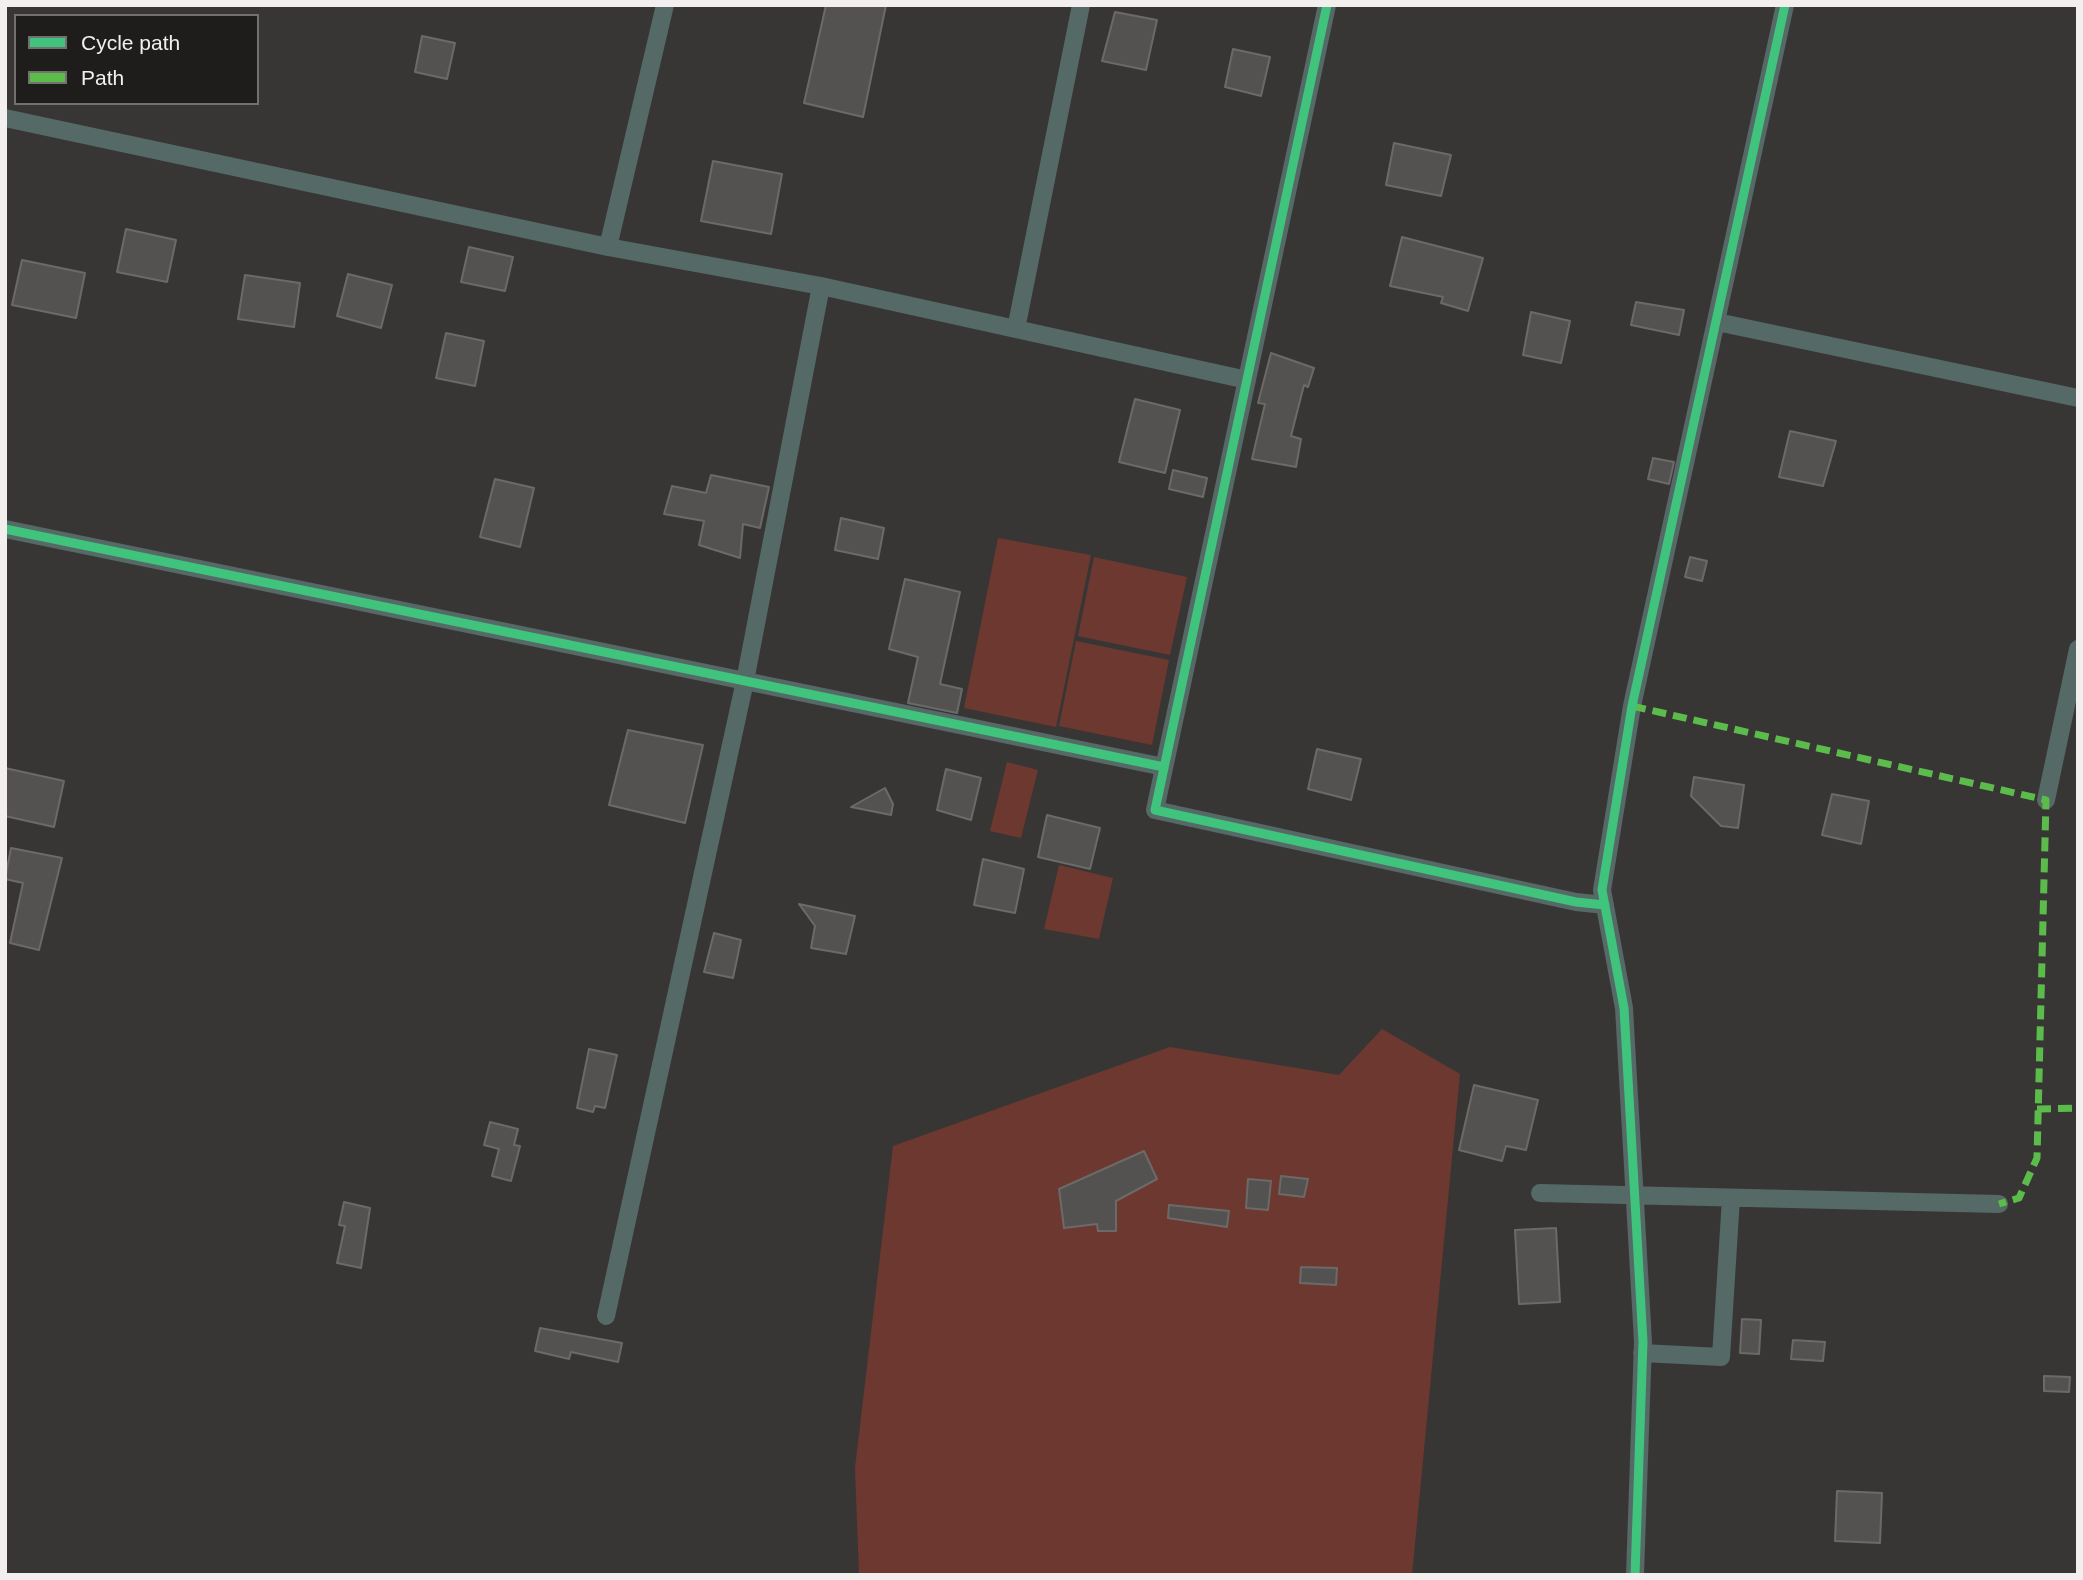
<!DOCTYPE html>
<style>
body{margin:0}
#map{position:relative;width:2083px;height:1580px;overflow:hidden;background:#383635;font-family:Helvetica,sans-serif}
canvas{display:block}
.frame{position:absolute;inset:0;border:7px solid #f2efee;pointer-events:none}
.legend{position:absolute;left:14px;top:14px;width:245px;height:91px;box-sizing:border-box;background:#1f1d1c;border:2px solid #737170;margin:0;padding:9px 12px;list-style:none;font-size:21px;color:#f2efee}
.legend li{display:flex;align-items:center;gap:14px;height:35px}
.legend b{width:35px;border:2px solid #737170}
</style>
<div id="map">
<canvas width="2083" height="1580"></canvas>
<div class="frame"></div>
<ul class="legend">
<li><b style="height:9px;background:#40c37c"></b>Cycle path</li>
<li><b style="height:9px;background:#5cbc4b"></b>Path</li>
</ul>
</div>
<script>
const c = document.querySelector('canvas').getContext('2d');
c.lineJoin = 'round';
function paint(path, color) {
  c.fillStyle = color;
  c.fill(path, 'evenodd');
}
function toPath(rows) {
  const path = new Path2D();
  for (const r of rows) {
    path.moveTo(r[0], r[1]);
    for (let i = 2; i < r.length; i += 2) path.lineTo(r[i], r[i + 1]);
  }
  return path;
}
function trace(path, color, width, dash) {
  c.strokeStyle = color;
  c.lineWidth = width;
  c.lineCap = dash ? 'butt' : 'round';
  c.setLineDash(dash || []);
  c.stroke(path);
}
const green = toPath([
 [998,538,1091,555,1056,727,964,708],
 [1094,557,1187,577,1170,655,1078,636],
 [1076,641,1169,660,1152,745,1059,726],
 [1007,762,1038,770,1021,838,990,831],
 [1059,865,1113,878,1099,939,1044,929],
 [1382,1029,1460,1074,1412,1575,859,1575,855,1468,893,1146,1170,1047,1339,1075]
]);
const building = toPath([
 [826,5,886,5,863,117,804,103,826,5],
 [1115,12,1157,20,1146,70,1102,61,1115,12],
 [422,36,455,43,447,79,415,72,422,36],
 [1233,49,1270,57,1261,96,1225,87,1233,49],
 [1394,143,1451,155,1441,196,1386,185,1394,143],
 [713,161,782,174,771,234,701,221,713,161],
 [126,229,176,240,167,282,117,272,126,229],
 [1402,237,1483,258,1468,311,1441,303,1443,297,1390,286,1402,237],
 [469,247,513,257,505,291,461,282,469,247],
 [22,260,85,273,76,318,12,305,22,260],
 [348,274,392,285,381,328,337,316,348,274],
 [245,275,300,283,294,327,238,319,245,275],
 [1636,302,1684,310,1679,335,1631,325,1636,302],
 [1531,312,1570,321,1561,363,1523,355,1531,312],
 [446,333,484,341,475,386,436,378,446,333],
 [1271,353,1314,368,1308,387,1304,385,1291,436,1301,439,1296,467,1252,459,1265,404,1258,403,1271,353],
 [1135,399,1180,410,1165,473,1119,462,1135,399],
 [1790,431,1836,441,1823,486,1779,477,1790,431],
 [1653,458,1674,462,1669,484,1648,479,1653,458],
 [1173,470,1207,478,1203,497,1169,489,1173,470],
 [711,475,769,487,760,528,743,524,740,558,699,545,704,521,664,514,672,486,706,493,711,475],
 [495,479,534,488,520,547,480,537,495,479],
 [841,518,884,528,878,559,835,550,841,518],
 [1690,557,1707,561,1702,581,1685,577,1690,557],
 [905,579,960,592,940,684,962,689,957,713,908,703,918,657,889,649,905,579],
 [628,730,703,745,685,823,609,805,628,730],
 [1317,749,1361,759,1351,800,1308,789,1317,749],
 [5,768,64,781,54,827,5,816,5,768],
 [946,769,981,778,971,820,937,810,946,769],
 [1694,777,1744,785,1738,828,1721,826,1691,796,1694,777],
 [885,788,893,804,891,815,851,807,885,788],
 [1832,794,1869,801,1861,844,1822,835,1832,794],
 [1047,815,1100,828,1090,869,1038,857,1047,815],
 [11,848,62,858,39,950,10,943,23,883,5,879,11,848],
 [983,859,1024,869,1015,913,974,905,983,859],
 [799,904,855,916,846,954,811,948,815,926,799,904],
 [714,933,741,940,733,978,704,972,714,933],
 [589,1049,617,1055,605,1108,595,1106,593,1112,577,1108,589,1049],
 [1474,1085,1538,1100,1526,1150,1506,1146,1502,1161,1459,1150,1474,1085],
 [490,1122,518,1129,514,1145,520,1146,511,1181,492,1176,499,1149,484,1145,490,1122],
 [1144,1151,1157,1179,1116,1201,1116,1231,1098,1231,1097,1224,1064,1228,1059,1189,1144,1151],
 [1281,1176,1308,1179,1304,1197,1279,1194,1281,1176],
 [1248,1179,1271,1181,1268,1210,1246,1208,1248,1179],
 [344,1202,370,1208,361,1268,337,1263,345,1226,339,1225,344,1202],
 [1169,1205,1229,1211,1227,1227,1168,1218,1169,1205],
 [1556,1228,1560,1302,1519,1304,1515,1230,1556,1228],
 [1301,1267,1337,1268,1336,1285,1300,1283,1301,1267],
 [1742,1319,1761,1320,1759,1354,1740,1353,1742,1319],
 [540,1328,622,1343,618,1362,571,1352,569,1359,535,1351,540,1328],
 [1793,1340,1825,1342,1823,1361,1791,1359,1793,1340],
 [2044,1376,2070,1377,2069,1392,2044,1391,2044,1376],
 [1837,1491,1882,1493,1880,1543,1835,1541,1837,1491]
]);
const street = toPath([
 [665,5,608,247,821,286,1247,380],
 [1327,5,1155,810,1576,902,1605,905],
 [5,118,608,247],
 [1717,322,2078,398],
 [1016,329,1081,5],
 [5,529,1164,767],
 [2046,800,2078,649],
 [1540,1193,1999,1204],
 [606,1316,745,681,821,286],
 [1642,1353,1721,1357,1731,1198],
 [1635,1575,1643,1342,1624,1008,1602,890,1632,706,1785,5]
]);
const quiet = toPath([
 [1632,706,2046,800,2037,1158,2019,1198,1999,1204],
 [2037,1109,2078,1108]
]);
const cycleway = toPath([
 [1327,5,1155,810,1576,902,1605,905],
 [5,529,1164,767],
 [1635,1575,1643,1342,1624,1008,1602,890,1632,706,1785,5]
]);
paint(green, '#6d382f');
paint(building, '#545251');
trace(building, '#6c6a69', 2);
trace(street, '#556966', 18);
trace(quiet, '#5cbc4b', 7, [14, 7]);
trace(cycleway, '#40c37c', 9);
</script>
